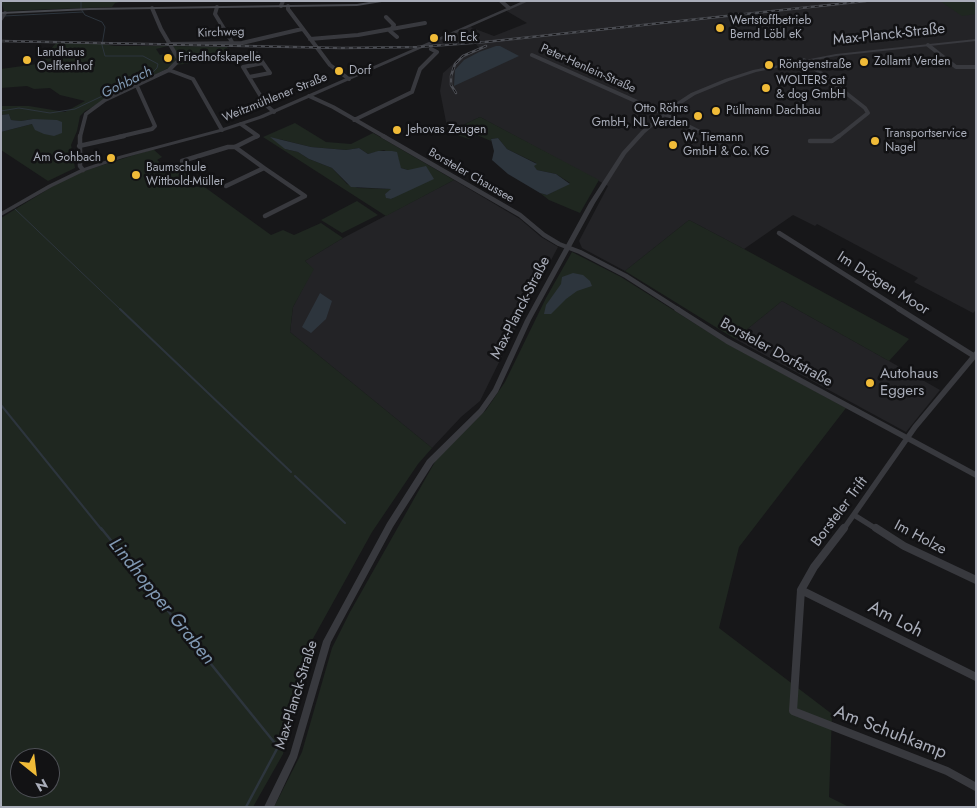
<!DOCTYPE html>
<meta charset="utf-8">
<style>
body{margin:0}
#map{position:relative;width:977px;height:808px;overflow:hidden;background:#171719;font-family:Jost,sans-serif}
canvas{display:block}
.frame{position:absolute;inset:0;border:2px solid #a9adb9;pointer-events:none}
.north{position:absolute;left:10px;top:748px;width:50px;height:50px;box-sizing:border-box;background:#121214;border:1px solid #4e5056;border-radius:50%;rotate:151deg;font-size:14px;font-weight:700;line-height:20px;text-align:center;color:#a9adb9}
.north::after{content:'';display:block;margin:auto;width:18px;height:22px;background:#f0bb38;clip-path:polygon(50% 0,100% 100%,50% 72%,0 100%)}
</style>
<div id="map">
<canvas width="977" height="808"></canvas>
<div class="frame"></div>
<div class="north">N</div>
</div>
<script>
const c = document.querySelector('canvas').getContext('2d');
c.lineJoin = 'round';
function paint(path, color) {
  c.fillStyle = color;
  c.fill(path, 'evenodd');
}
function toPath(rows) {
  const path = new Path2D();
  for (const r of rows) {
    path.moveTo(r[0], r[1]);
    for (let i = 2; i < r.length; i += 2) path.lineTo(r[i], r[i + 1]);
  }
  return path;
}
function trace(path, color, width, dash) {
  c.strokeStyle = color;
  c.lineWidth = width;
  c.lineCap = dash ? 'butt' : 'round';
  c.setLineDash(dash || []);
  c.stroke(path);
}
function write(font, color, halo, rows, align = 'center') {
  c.font = font + ' Jost,sans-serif';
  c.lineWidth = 5;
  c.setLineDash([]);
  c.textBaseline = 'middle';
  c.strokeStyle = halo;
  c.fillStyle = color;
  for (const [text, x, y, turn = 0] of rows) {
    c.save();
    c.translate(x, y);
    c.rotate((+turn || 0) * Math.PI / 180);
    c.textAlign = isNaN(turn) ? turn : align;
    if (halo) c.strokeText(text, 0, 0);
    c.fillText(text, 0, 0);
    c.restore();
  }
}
const built = toPath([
 [529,1,976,1,976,310,973,313,914,282,918,278,817,224,815,226,793,215,744,249,689,220,625,271,582,248,579,241,608,186,480,117,448,132,440,91,443,73,460,58,480,49,476,44,426,46,470,27,494,36,527,23,505,10],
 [454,180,520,219,541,237,558,247,526,307,480,401,461,417,432,448,290,332,293,307,313,269,305,261,343,238],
 [782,301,889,361,940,390,906,432,735,339]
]);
const green = toPath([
 [1,1,124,1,115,3,112,7,4,11],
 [940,1,976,1,976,14,962,16],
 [57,42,97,43,115,46,168,46,156,49,160,55,173,52,177,58,174,65,85,111,80,116,77,131,71,145,75,168,48,181,1,150,1,132,32,124,33,119,21,121,11,120,9,114,1,115,1,106,29,106,65,112,85,101,60,95,50,88,34,89,27,86,1,88,1,69,37,64],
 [171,46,227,47,233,58,176,65,180,58],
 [480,117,599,180,580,213,549,200,540,193,547,195,570,183,556,174,537,170,533,166,536,163,507,149,498,138,491,139,491,141,477,135,469,139,448,132],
 [295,123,326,142,351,144,373,133,454,180,386,216,263,137],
 [279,139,311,147,346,150,359,148,368,154,384,150,399,159,399,166,401,168,408,170,416,170,392,199,387,198,385,194,392,189,358,188,347,184,332,168,309,159,298,152,285,149],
 [153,149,162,157,157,160,173,173,181,170,271,235,283,230,294,235,321,223,343,238,305,261,314,269,293,307,290,332,432,448,418,464,372,532,310,644,283,754,253,807,1,807,1,218,63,180,81,172],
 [20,758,50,758,50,788,20,788],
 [357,201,378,215,342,233,321,220],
 [689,220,744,249,909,339,889,361,782,301,735,339,625,271],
 [572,252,621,277,724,342,846,408,739,547,719,628,832,714,829,797,849,807,274,807,302,752,332,648,350,612,436,460,486,410,505,382,546,298]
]);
const water = toPath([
 [496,46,500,46,519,56,454,86,455,70,464,60,479,52],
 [9,114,11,120,21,121,33,119,57,120,62,122,62,133,54,136,44,134,35,130,32,124,1,132,1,115],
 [270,137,311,147,346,150,359,148,368,154,378,151,392,151,397,152,401,168,408,170,426,166,434,179,391,199,386,198,385,194,391,189,351,187,332,168,309,159,298,152,285,149],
 [498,138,507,149,537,164,534,166,537,170,556,174,570,184,547,195,540,193,508,174,492,160,494,151,491,139],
 [573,273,583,275,590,281,592,286,577,291,566,299,551,314,544,314,546,305,561,284,562,277],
 [320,293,332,301,326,319,311,333,302,327]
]);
const streamFar2 = toPath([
 [972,1,976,3],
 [4,16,83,12],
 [1,111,19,108,50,113,75,109,153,72,157,68,158,64,143,56,105,56,102,45,105,27,102,22,85,15,81,9,81,1],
 [15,209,121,310]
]);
const streamFar1 = toPath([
 [120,309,291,472],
 [1,405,102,530],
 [295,476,345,523]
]);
const stream = toPath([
 [101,528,278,747,246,807]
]);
const minorFar3 = toPath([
 [501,1,509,8],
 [281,6,283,1],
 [288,6,288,9,330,65,349,79],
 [217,7,215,14,232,42,231,44],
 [386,17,394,25,390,31,397,37],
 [1,19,5,13],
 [310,39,358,35,425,23],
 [168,44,242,43,302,29],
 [928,45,956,67,976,67],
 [256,53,270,73,249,77,266,105,274,112],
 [532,55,660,112,710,137],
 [804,60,865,108,868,113,838,137],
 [169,70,193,79,222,130],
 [249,77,243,67,263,63],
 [309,96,333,107,385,137],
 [354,120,412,92,420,69,437,52,431,49],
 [241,124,258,136,256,137],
 [80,137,86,114,105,100,169,70,179,60,161,29,152,8],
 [118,137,152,129,155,126,137,86]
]);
const minorFar2 = toPath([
 [80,136,80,166,83,170],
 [383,136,520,215,544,235,559,244,580,252,626,276,679,310],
 [707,136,720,142],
 [810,141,832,141,839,136],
 [79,146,124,136],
 [182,161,228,147,235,147,257,136],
 [264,168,305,196,265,216],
 [226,186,264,168,235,147],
 [779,233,901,310]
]);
const minorFar1 = toPath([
 [677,309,727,341,976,475],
 [899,309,974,356],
 [854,515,878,530],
 [843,530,915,427,976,354]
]);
const minor = toPath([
 [844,528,814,567,801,590,793,711,947,771,976,787],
 [876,528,904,546,976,580],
 [801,590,976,677]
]);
const tertiary = toPath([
 [523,1,529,1,263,118,224,131,123,158,85,171,52,187,1,216,1,212,48,185,81,169,119,156,220,129,259,116,523,1],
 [976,39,976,41,836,56,756,72,729,81,695,95,672,110,645,133,626,154,595,203,531,320,498,392,483,413,433,464,393,527,331,642,297,758,274,807,264,807,290,754,323,641,387,523,427,460,479,409,493,389,525,320,589,203,622,152,641,131,668,108,691,93,725,79,753,70,836,54,976,39]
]);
const secondary = toPath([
 [375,1,388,1,357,6,89,10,1,14,1,12,89,8,357,4,375,1]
]);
const rail = toPath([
 [1,41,342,48,417,47,485,42,866,1],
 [456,93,451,85,451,76,455,64,463,56,486,46]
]);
const markers = [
 [720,28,5,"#f0bb38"],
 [434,38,5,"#f0bb38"],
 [168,58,5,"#f0bb38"],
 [27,60,5,"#f0bb38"],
 [864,62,5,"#f0bb38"],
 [769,65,5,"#f0bb38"],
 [339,71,5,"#f0bb38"],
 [766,88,5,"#f0bb38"],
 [716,111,5,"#f0bb38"],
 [698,116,5,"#f0bb38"],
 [397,130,5,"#f0bb38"],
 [875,141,5,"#f0bb38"],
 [673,145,5,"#f0bb38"],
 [111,158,5,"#f0bb38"],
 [136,175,5,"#f0bb38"],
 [870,383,5,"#f0bb38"]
];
const farPoinames = [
 ["Wertstoffbetrieb",730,21],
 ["Bernd Löbl eK",730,35],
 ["Im Eck",444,38],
 ["Landhaus",37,53],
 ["Oelfkenhof",37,67],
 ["Friedhofskapelle",178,58],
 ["Zollamt Verden",874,62],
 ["Röntgenstraße",779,65],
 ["Dorf",349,71],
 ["WOLTERS cat",776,81],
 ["& dog GmbH",776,95],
 ["Otto Röhrs",688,109,"right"],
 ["GmbH, NL Verden",688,123,"right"],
 ["Püllmann Dachbau",726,111],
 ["Jehovas Zeugen",407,130],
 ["Transportservice",885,134],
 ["Nagel",885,148],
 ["W. Tiemann",683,138],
 ["GmbH & Co. KG",683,152],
 ["Am Gohbach",101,158,"right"],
 ["Baumschule",146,168],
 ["Wittbold-Müller",146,182]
];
const farStreetnames = [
 ["Kirchweg",221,33,-2],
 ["Peter-Henlein-Straße",588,69,24],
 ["Weitzmühlener Straße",275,98,-22],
 ["Borsteler Chaussee",471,176,30]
];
const farWaternames = [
 ["Gohbach",127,83,-26]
];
const streetNames = [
 ["Max-Planck-Straße",889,35,-6],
 ["Im Drögen Moor",883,284,32],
 ["Max-Planck-Straße",521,308,-63],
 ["Borsteler Dorfstraße",776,353,29],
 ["Borsteler Trift",840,512,-53],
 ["Im Holze",920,538,28],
 ["Max-Planck-Straße",297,695,-73]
];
const poiNames = [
 ["Autohaus",880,374],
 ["Eggers",880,391]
];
const nearStreetnames = [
 ["Am Loh",895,620,27],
 ["Am Schuhkamp",890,733,21]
];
const nearWaternames = [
 ["Lindhopper Graben",161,602,51]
];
paint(built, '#232326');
paint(green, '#1f2720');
paint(water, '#2d353d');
trace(streamFar2, '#2d353d', 1);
trace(streamFar1, '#2d353d', 2);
trace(stream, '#2d353d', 2.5);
trace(minorFar3, '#38393e', 4);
trace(minorFar2, '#38393e', 4.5);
trace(minorFar1, '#38393e', 5.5);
trace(minor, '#38393e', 8);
paint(tertiary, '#38393e');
paint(secondary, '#46484e');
trace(rail, '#4b4d53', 2.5);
trace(rail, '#121214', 1, [4]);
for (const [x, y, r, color] of markers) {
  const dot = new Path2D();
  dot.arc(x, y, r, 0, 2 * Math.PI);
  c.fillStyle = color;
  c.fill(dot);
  trace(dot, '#121214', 2);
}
write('12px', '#a9adb9', '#121214', farPoinames, 'left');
write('12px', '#a9adb9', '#121214', farStreetnames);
write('italic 14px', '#8199b3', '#121214', farWaternames);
write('15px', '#a9adb9', '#121214', streetNames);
write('15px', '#a9adb9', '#121214', poiNames, 'left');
write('18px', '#a9adb9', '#121214', nearStreetnames);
write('italic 19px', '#8199b3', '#121214', nearWaternames);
</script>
